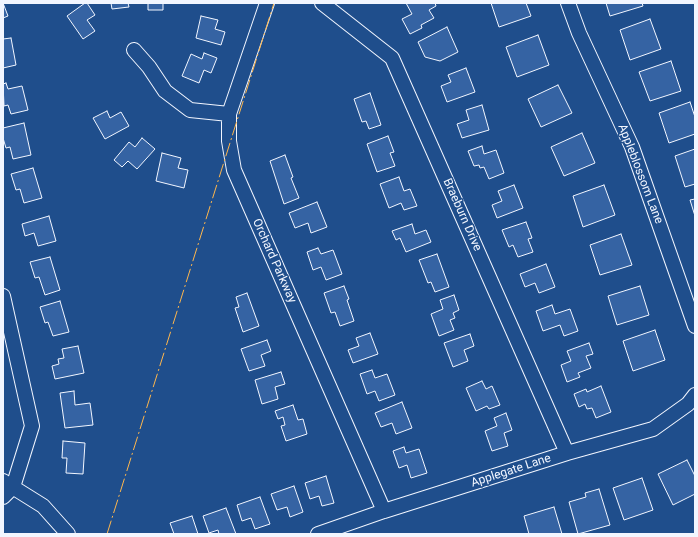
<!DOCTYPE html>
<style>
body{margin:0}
#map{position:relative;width:698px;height:537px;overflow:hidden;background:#1f4e8c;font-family:Roboto,sans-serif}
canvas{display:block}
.frame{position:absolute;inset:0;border:4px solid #f2f6ff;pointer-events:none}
</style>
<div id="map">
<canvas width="698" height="537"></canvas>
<div class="frame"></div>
</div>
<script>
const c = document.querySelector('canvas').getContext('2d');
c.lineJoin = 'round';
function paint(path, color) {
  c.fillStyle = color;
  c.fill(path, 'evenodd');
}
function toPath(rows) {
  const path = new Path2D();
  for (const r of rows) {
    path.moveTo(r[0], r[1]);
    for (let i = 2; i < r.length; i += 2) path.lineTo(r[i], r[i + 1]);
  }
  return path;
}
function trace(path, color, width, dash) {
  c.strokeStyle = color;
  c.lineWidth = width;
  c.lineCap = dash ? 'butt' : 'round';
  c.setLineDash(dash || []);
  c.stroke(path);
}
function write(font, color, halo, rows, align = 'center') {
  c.font = font + ' Roboto,sans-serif';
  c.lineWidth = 3;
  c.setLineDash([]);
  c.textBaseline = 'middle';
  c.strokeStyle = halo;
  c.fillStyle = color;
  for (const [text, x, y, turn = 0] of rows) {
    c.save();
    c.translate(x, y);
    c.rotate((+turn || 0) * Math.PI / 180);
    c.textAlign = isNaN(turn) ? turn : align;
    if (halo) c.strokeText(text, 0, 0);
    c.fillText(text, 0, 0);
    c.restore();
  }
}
const building = toPath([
 [3,3,8,16,3,18,3,3],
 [85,3,87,3,95,15,87,20,95,31,83,39,67,16,85,3],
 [111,3,128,3,129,7,112,9,111,3],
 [148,3,163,3,163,10,148,10,148,3],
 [406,3,435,3,436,6,429,10,434,18,421,25,422,28,410,34,402,19,412,14,406,3],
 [491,3,526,3,531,16,499,27,491,3],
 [606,3,642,3,643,6,610,16,606,3],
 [201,16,218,20,215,29,225,32,221,45,196,38,201,16],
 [650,19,661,49,630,60,620,30,650,19],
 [447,27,458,52,440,61,425,57,418,42,447,27],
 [538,35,549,65,517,77,506,47,538,35],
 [11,38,16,65,3,68,3,39,11,38],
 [204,53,217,58,211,73,204,70,199,83,182,76,191,54,202,59,204,53],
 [671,61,681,91,650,101,639,72,671,61],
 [466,68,475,92,447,102,441,86,451,82,448,75,466,68],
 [6,83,8,89,22,86,28,110,11,114,8,105,4,106,3,84,6,83],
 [558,85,572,113,541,127,528,99,558,85],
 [370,93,381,125,369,129,366,121,362,122,354,99,370,93],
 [690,102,695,117,695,134,669,143,659,113,690,102],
 [482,105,489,130,462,138,457,124,469,120,466,110,482,105],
 [107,111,110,118,121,112,129,126,105,139,93,118,107,111],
 [24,123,31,155,13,159,10,147,6,148,3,138,3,128,24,123],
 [582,133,595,163,564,176,551,147,582,133],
 [388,136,394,152,390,153,395,166,377,172,367,144,388,136],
 [142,138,155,149,137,169,128,161,122,167,114,160,129,142,135,147,142,138],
 [482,146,484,154,496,150,504,173,489,179,484,167,480,168,479,165,474,166,468,151,482,146],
 [695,149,695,184,685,187,675,156,695,149],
 [162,153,181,158,178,168,188,170,184,188,156,181,162,153],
 [285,155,293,177,291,178,299,198,284,204,270,161,285,155],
 [33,168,42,198,24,203,20,189,16,190,11,174,33,168],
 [399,177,404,191,410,189,417,206,404,210,401,203,389,208,380,184,399,177],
 [514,185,523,208,497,218,492,205,502,201,498,191,514,185],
 [604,185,615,215,583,227,573,196,604,185],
 [695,199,695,216,690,200,695,199],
 [317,202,327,227,311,233,308,223,295,228,289,213,317,202],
 [49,216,56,241,38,246,34,233,25,236,22,224,49,216],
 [526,222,532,238,528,239,533,252,518,257,513,245,509,247,502,230,526,222],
 [412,224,415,234,426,230,431,242,406,252,400,238,396,240,392,231,412,224],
 [621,234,632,265,600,275,590,245,621,234],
 [318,248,321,254,333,250,342,274,326,280,321,267,313,270,307,252,318,248],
 [437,254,449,287,435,292,431,282,428,283,419,260,437,254],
 [50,257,60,290,45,295,39,277,35,278,30,262,50,257],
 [546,264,555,287,539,293,535,283,525,287,520,274,546,264],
 [344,286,349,299,347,300,354,321,340,326,335,312,331,313,324,293,344,286],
 [640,286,649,315,617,325,608,296,640,286],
 [247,293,259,326,243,332,235,308,239,307,236,297,247,293],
 [454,295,459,310,453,313,455,318,450,320,454,330,439,336,431,314,443,309,440,300,454,295],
 [60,301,69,332,53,336,48,322,45,323,40,307,60,301],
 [552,305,555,314,570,309,578,331,564,336,560,325,543,331,536,311,552,305],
 [655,330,665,360,633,371,623,341,655,330],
 [370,333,378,354,353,363,348,350,359,346,356,338,370,333],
 [470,334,474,346,464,350,468,361,453,367,444,343,470,334],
 [267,340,271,351,261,355,265,366,249,371,241,349,267,340],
 [589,343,593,354,586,356,591,368,578,373,580,377,567,382,561,365,571,361,567,351,589,343],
 [78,346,84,373,55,379,52,366,59,364,58,359,64,358,62,349,78,346],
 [372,370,375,378,387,374,395,395,379,401,375,391,367,394,360,374,372,370],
 [281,372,285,384,275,387,278,399,262,404,255,380,281,372],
 [482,381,486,389,492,386,500,405,489,409,487,406,476,411,466,388,482,381],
 [601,386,611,412,596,418,592,408,587,409,585,404,579,407,574,394,586,389,587,392,601,386],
 [74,391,75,405,90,403,93,425,65,428,60,393,74,391],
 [402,402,412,428,396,434,392,423,381,427,375,413,402,402],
 [293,405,298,420,303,419,307,434,286,441,281,426,285,425,283,417,278,419,275,411,293,405],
 [506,413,512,430,504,433,508,446,492,451,485,431,497,426,494,418,506,413],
 [63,441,85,443,83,474,66,473,67,458,62,458,63,441],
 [404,447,406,453,419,449,427,473,411,478,407,465,399,468,393,451,404,447],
 [687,460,695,476,695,494,673,505,658,474,687,460],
 [326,476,334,503,322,506,319,496,310,499,305,483,326,476],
 [642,478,653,510,624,520,613,488,642,478],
 [294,486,303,512,290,517,287,507,277,510,271,494,294,486],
 [599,489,610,525,578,534,569,502,586,497,585,493,599,489],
 [260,497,270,524,255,529,251,518,242,521,237,505,260,497],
 [554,507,562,534,529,534,524,516,554,507],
 [226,508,236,534,219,534,218,530,209,533,203,516,226,508],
 [192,516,198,534,174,534,170,523,192,516]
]);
const minor = toPath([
 [267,3,229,114,229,141,234,170,384,511],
 [322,3,392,58,567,453],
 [568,3,579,33,632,147,695,326],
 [134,50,149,67,165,91,190,110,229,114],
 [3,296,32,426,13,487,3,497],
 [3,481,43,506,68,534],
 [318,534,384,511,567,453,653,429,688,404,695,395]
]);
const power = toPath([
 [107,534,274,3]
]);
const streetNames = [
 ["Appleblossom Lane",640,174,69],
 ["Braeburn Drive",462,215,66],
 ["Orchard Parkway",274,261,66],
 ["Applegate Lane",511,471,-18]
];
paint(building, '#3563a3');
trace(building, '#f2f6ff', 1);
trace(minor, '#f2f6ff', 16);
trace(minor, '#1f4e8c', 14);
trace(power, '#ffb74d', 1, [14, 3, 2, 3]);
write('12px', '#f2f6ff', '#1f4e8c', streetNames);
</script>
